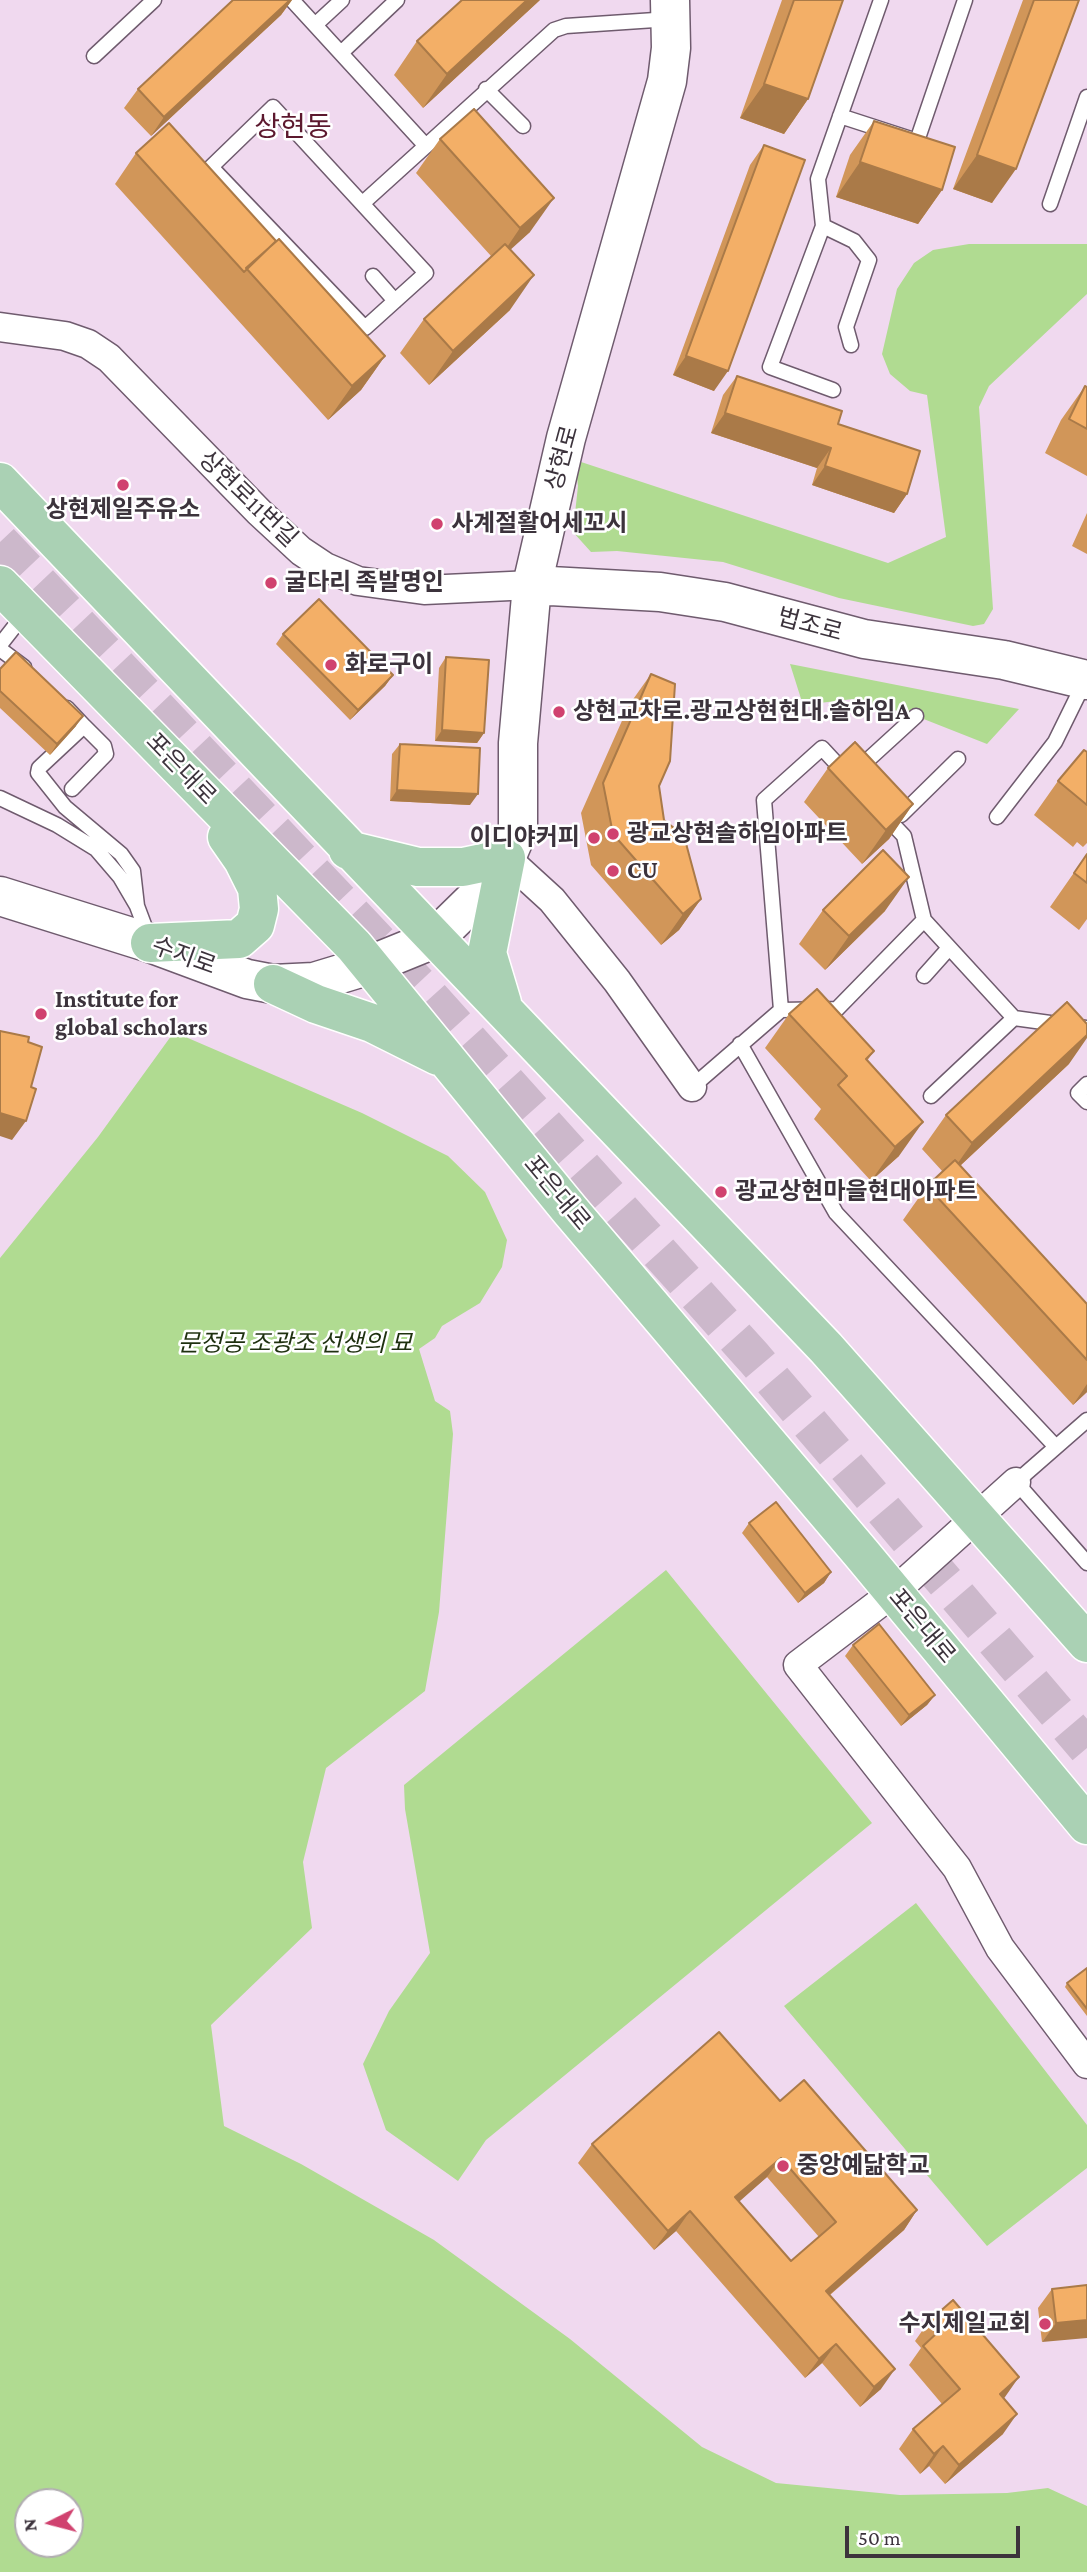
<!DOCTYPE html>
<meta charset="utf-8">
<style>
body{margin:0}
#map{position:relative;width:1087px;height:2572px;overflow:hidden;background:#f0d9ef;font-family:"Crimson Pro",serif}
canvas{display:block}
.north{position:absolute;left:14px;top:2488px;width:70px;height:70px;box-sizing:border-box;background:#fff;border:2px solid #b1adb1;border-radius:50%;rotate:264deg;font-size:19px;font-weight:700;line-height:28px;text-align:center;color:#3c333c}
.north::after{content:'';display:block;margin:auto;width:24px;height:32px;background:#d0426f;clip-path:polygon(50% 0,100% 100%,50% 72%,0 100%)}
.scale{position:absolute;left:845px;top:2526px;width:175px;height:32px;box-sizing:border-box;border:4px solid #3c333c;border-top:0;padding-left:9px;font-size:21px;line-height:24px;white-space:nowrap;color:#3c333c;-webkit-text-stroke:5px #fff;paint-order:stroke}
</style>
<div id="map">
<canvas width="1087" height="2572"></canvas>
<div class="north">N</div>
<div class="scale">50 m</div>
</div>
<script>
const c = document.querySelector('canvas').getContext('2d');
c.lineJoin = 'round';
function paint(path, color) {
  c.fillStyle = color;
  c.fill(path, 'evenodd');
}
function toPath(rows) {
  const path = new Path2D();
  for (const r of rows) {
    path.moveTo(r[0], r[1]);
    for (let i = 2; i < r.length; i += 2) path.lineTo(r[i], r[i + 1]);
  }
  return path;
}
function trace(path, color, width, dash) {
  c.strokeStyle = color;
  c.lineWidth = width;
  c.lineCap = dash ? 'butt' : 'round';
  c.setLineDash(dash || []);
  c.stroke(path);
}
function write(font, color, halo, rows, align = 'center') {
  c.font = font + ' "Crimson Pro","Noto Sans KR",serif';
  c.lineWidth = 5;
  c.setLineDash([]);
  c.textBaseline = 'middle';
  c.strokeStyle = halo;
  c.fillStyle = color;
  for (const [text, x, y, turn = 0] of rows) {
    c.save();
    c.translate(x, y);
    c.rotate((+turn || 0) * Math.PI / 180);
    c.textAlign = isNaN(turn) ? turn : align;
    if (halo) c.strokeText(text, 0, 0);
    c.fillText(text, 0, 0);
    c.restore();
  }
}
const green = toPath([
 [969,244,1087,244,1087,294,989,386,979,407,993,609,984,624,973,626,839,598,723,562,617,551,591,552,573,532,578,486,575,460,888,563,946,537,927,395,910,391,890,374,882,354,897,289,914,263,933,250],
 [790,664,1019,709,987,744,916,716,853,699,803,705],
 [174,1032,362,1113,448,1156,485,1192,507,1240,502,1267,480,1303,442,1326,435,1338,419,1349,435,1401,450,1411,453,1434,439,1612,425,1691,326,1768,303,1862,312,1928,211,2025,224,2126,301,2164,434,2240,570,2339,702,2447,776,2483,900,2495,1007,2493,1048,2488,1087,2506,1087,2572,0,2572,0,1258,98,1137],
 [28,2502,70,2502,70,2544,28,2544],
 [666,1570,872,1823,486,2140,458,2181,386,2130,363,2064,389,2011,430,1953,405,1809,404,1785],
 [916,1903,1087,2125,1087,2168,987,2246,784,2006]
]);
const primaryTunnel = toPath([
 [0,542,420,986,754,1358,1087,1748]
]);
const lane = toPath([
 [292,0,425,145],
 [315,25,342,0],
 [341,53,397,0],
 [94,56,154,0],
 [486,89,523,126],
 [273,107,426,273,365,328,211,167,273,107],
 [840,116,917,141,965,0],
 [364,202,554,30,566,26,670,19],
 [1050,204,1087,97],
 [823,226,854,241,869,260,846,327,851,345],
 [373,276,395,301],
 [833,390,770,367,823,226,818,179,881,0],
 [0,645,25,613],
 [0,649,24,667],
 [67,708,84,726,39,768,38,773,65,807,121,854,133,871,137,906],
 [858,769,916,716],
 [72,789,106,754,104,746,84,726],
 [0,798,57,825,96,849,120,877,137,906,149,938],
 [883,814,904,836,924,920,1014,1018,1087,1028],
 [901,815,958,759],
 [997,817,1055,742,1084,683],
 [924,976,949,948],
 [781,1010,837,1009,924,920],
 [740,1044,836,1213,1056,1447],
 [1087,1084,1078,1093,1087,1102],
 [692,1087,781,1010,764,800,822,748,848,776],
 [931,1096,1014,1018],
 [1087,1420,1016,1482,1087,1563]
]);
const street = toPath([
 [0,327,65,336,88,344,109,358,259,512,301,551,325,567,358,581,424,590,532,585],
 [506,858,552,900,617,981,692,1087],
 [1016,1482,894,1592,798,1665,957,1868,1000,1948,1087,2064]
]);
const secondary = toPath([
 [532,585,660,592,725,602,864,639,1004,660,1087,680],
 [0,896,150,943,247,979,273,984,314,982,370,965,434,939,479,895,506,858,518,830,518,743,532,585,566,438,667,81,671,48,670,0]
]);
const primary = toPath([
 [0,482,826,1348,1087,1643],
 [0,585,354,946,569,1209,861,1553,1087,1825],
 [348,850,418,867,463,867,506,858,487,953,502,1003],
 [150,943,239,939,255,925,259,909,257,888,243,860,227,837],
 [273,984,316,1004,372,1023,438,1056]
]);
const wall = toPath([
 [233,0,292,0,281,15,151,136,124,108,138,89],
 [540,0,423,108,394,75,417,41],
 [782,0,843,0,808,99,784,134,740,118],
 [1023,0,1079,0,992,203,953,189],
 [874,121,942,190,918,224,836,197,850,155],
 [440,139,530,232,510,249,510,310,429,385,400,353,424,319,491,256,416,173],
 [764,145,714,391,673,375,750,165],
 [136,153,276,241,385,356,361,390,328,420,115,184],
 [737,376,838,424,907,494,894,513,812,485,817,468,711,433,723,395],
 [1085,386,1087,387,1087,476,1045,453,1061,420],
 [1087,513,1087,554,1072,546],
 [283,634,393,675,385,686,350,720,276,644],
 [446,657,484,733,477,743,435,741,439,668],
 [0,669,76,726,50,755,0,708],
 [651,674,659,786,664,820,701,899,679,930,661,945,591,865,581,813,629,705],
 [400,744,470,805,390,801,392,754],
 [1087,752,1087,843,1083,847,1077,842,1073,847,1034,815,1058,781],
 [828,768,913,804,889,839,862,864,804,802],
 [1087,854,1087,919,1079,930,1050,907],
 [823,910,885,911,825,970,799,944],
 [789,1014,874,1051,867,1061,899,1156,871,1181,814,1119,821,1109,765,1048],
 [1069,1064,960,1166,1087,1304,1087,1392,1073,1405,903,1220,927,1186,943,1172,922,1149,946,1115],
 [749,1523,831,1572,824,1583,798,1603,742,1533],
 [853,1645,935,1695,927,1705,901,1726,845,1656],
 [1087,1968,1087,2016,1065,1987,1067,1983],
 [780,2101,917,2210,904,2230,830,2295,881,2389,860,2407,822,2363,805,2378,676,2231,654,2250,578,2163,592,2144],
 [767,2177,819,2237,791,2261,739,2201],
 [1087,2285,1042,2342,1038,2308,1052,2289],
 [929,2321,1005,2397,1003,2398,1003,2434,945,2484,929,2466,920,2474,899,2449,913,2429,942,2404,909,2365,921,2348,915,2341]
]);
const shadedWall = toPath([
 [290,0,292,0,281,15,151,136,164,117],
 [527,0,540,0,423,108,447,74],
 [764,84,808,99,784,134,740,118],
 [977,155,1016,169,992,203,953,189],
 [860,162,942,190,918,224,836,197],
 [554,198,530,232,497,262,520,228],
 [534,275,510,310,429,385,453,351],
 [385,356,361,390,328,420,352,386],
 [686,356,728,371,714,391,673,375],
 [725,413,831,448,817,468,711,433],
 [825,466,907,494,894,513,812,485],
 [393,675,385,686,350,720,358,710],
 [83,716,76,726,50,755,57,744],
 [442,730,484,733,477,743,435,741],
 [397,790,478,794,470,805,390,801],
 [913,804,889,839,862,864,886,830],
 [909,877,885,911,825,970,849,936],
 [701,899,679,930,661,945,683,914],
 [1087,1035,1087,1038,1069,1064,948,1177,972,1143],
 [0,1113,26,1121,12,1140,0,1136],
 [923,1122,899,1156,871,1181,895,1147],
 [1087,1384,1087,1392,1073,1405],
 [831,1572,824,1583,798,1603,805,1593],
 [935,1695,927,1705,901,1726,909,1715],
 [781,2158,767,2177,722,2217,735,2197],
 [917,2210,904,2230,812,2310,826,2291],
 [690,2211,676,2231,654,2250,668,2231],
 [1087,2320,1087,2338,1042,2342,1056,2323],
 [836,2344,822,2363,805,2378,819,2359],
 [895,2369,881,2389,860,2407,874,2387],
 [1019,2377,1005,2397,986,2414,1000,2394],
 [1017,2414,1003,2434,945,2484,959,2465],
 [943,2446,929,2466,920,2474,934,2454]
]);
const building = toPath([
 [233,0,290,0,164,117,138,89,233,0],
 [462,0,527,0,447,74,417,41,462,0],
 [794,0,843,0,808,99,764,84,794,0],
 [1034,0,1079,0,1016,169,977,155,1034,0],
 [474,109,554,198,520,228,440,139,474,109],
 [874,121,955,147,942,190,860,162,874,121],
 [169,123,276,241,244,272,136,153,169,123],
 [764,145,805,160,728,371,686,356,764,145],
 [279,239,385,356,352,386,246,268,279,239],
 [505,244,534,275,453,351,424,319,505,244],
 [737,376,842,411,838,424,920,451,907,494,825,466,831,448,725,413,737,376],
 [1085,386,1087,387,1087,429,1069,419,1085,386],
 [319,599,393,675,358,710,283,634,319,599],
 [16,652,83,716,57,744,0,691,0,669,16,652],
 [446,657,489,660,484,733,442,730,446,657],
 [651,674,675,684,670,761,659,786,664,820,684,836,701,899,683,914,613,834,603,783,651,674],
 [855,742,913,804,886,830,828,768,855,742],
 [400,744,480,748,478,794,397,790,400,744],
 [1084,750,1087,752,1087,805,1058,781,1084,750],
 [883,850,909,877,849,936,823,910,883,850],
 [1087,854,1087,883,1074,873,1087,854],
 [817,989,874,1051,866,1059,923,1122,895,1147,838,1085,847,1076,789,1014,817,989],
 [1067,1002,1087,1024,1087,1035,972,1143,946,1115,1067,1002],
 [0,1031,29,1037,28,1042,42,1047,31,1087,36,1089,26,1121,0,1113,0,1031],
 [955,1160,1087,1304,1087,1360,927,1186,955,1160],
 [776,1502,831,1572,805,1593,749,1523,776,1502],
 [879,1624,935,1695,909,1715,853,1645,879,1624],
 [1087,1968,1087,2009,1067,1983,1087,1968],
 [719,2032,780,2101,804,2080,917,2210,826,2291,895,2369,874,2387,836,2344,819,2359,690,2211,668,2231,592,2144,719,2032],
 [781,2158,836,2222,791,2261,735,2197,781,2158],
 [1087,2285,1087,2320,1056,2323,1052,2289,1087,2285],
 [953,2300,1019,2377,1000,2394,1017,2414,959,2465,943,2446,934,2454,913,2429,960,2389,923,2346,938,2332,929,2321,953,2300]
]);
const markers = [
 [123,485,7,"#d0426f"],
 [437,524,7,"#d0426f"],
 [271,583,7,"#d0426f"],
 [331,665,7,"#d0426f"],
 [559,712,7,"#d0426f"],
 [613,834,7,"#d0426f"],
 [594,838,7,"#d0426f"],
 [613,871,7,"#d0426f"],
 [41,1014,7,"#d0426f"],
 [721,1192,7,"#d0426f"],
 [783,2166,7,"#d0426f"],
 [1045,2324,7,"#d0426f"]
];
const streetNames = [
 ["상현로",562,458,-75],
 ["상현로11번길",248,499,44],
 ["법조로",810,625,15],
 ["포은대로",181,769,46],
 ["수지로",184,956,20],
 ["포은대로",557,1193,50],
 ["포은대로",922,1626,50]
];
const poiNames = [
 ["상현제일주유소",123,510,"center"],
 ["사계절활어세꼬시",451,524],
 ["굴다리 족발명인",285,583],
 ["화로구이",345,665],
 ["상현교차로.광교상현현대.솔하임A",573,712],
 ["광교상현솔하임아파트",627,834],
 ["이디야커피",580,838,"right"],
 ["CU",627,871],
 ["Institute for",55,1000],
 ["global scholars",55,1028],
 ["광교상현마을현대아파트",735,1192],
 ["중앙예닮학교",797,2166],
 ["수지제일교회",1031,2324,"right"]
];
const parkNames = [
 ["문정공 조광조 선생의 묘",295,1344]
];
const quarterNames = [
 ["상현동",293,127]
];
paint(green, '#b0db91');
trace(primaryTunnel, '#ccb8cb', 38, [38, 19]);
trace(lane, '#6f5b6e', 17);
trace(street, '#6f5b6e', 31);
trace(secondary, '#6f5b6e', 41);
trace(primary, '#fff', 41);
trace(lane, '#fff', 14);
trace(street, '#fff', 28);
trace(secondary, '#fff', 38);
trace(primary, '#aad1b4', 38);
paint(wall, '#d19659');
paint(shadedWall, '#aa7a48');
paint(building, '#f3af67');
trace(building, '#aa7a48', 2);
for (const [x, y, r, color] of markers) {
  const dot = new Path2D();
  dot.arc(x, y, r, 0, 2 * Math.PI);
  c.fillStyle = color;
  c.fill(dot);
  trace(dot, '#fff', 2.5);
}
write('24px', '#3c333c', '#fff', streetNames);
write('bold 24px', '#3c333c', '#fff', poiNames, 'left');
write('italic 24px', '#1e300f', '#fff', parkNames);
write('28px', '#5c182e', '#fff', quarterNames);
</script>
